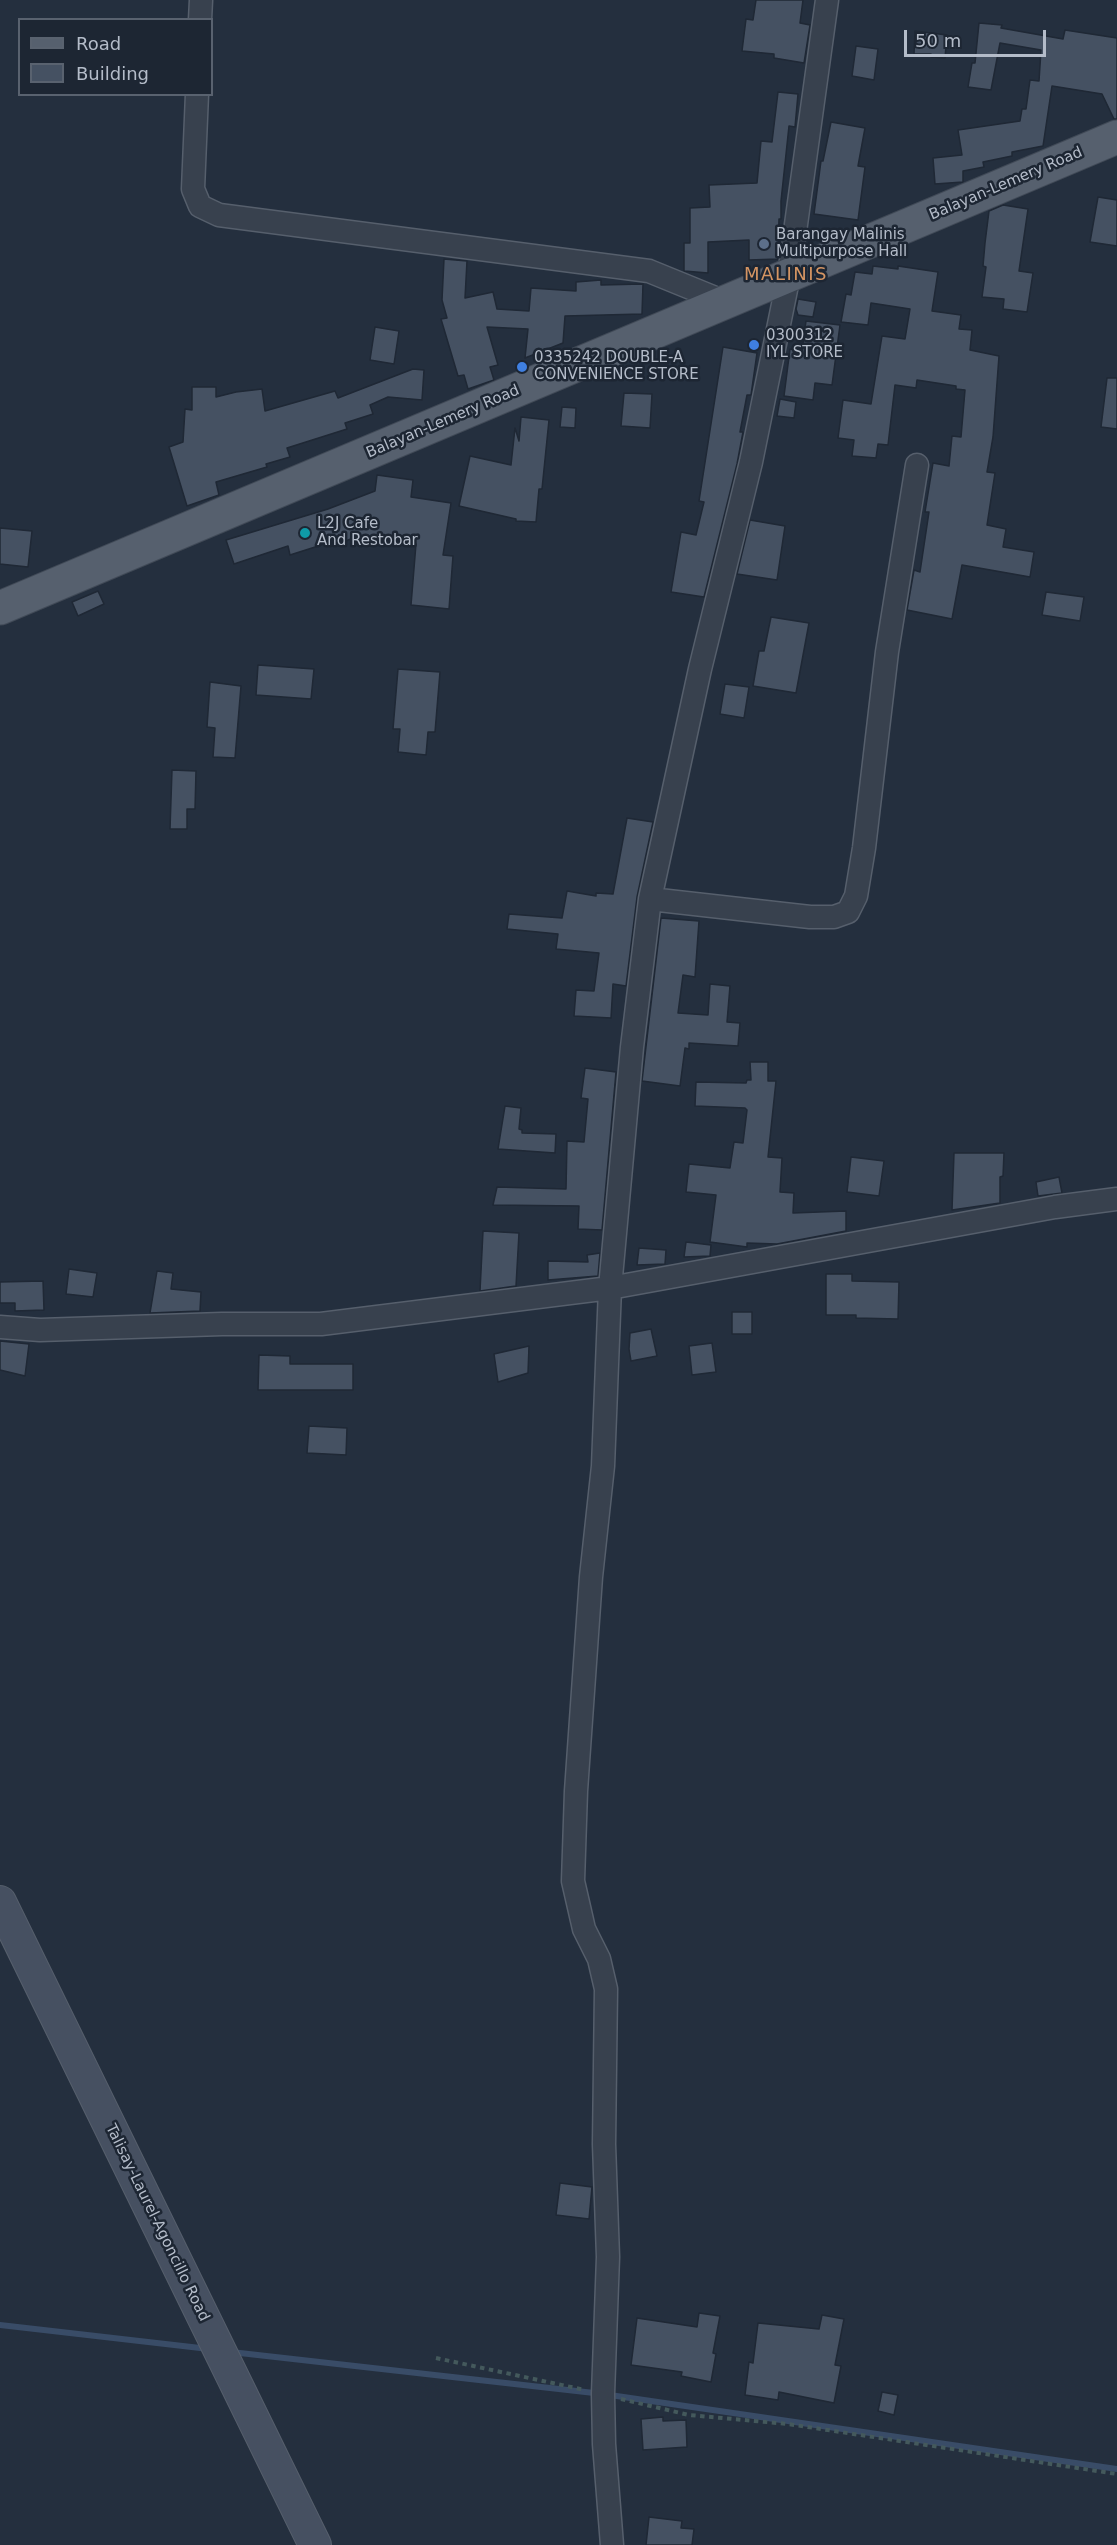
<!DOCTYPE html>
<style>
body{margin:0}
#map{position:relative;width:1117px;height:2545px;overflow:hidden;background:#242f3e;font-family:"DejaVu Sans",sans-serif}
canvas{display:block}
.legend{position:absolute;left:18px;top:18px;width:195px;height:78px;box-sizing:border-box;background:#1d2633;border:2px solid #59626f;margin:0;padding:8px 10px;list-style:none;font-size:18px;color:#b4bcc9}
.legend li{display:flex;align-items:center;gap:12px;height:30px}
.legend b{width:30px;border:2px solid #59626f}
.scale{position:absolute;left:904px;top:30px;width:142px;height:27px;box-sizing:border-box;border:3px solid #b4bcc9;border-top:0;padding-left:8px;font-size:18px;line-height:21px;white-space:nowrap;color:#b4bcc9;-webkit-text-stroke:4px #1d2633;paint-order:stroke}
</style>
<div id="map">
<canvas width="1117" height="2545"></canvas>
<ul class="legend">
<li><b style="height:8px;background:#56606e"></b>Road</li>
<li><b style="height:16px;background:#455162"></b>Building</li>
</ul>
<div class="scale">50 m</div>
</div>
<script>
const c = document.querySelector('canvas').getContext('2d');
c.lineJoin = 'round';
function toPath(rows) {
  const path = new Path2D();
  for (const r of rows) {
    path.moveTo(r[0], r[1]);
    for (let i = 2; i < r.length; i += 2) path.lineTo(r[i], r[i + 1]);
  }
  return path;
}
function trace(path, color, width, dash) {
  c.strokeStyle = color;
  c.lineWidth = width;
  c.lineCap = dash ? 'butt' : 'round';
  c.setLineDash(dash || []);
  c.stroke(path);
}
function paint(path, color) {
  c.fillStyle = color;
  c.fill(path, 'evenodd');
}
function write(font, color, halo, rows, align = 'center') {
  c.font = font + ' "DejaVu Sans",sans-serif';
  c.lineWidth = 5;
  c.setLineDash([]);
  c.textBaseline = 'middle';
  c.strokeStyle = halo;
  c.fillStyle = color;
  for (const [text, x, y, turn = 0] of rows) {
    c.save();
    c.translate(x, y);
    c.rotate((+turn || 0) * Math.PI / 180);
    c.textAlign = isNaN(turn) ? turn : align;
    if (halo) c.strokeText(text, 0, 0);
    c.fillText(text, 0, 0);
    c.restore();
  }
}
const stream = toPath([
 [0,2325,209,2349],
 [231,2352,603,2394,1117,2469]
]);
const building = toPath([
 [756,0,803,0,800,23,810,25,804,63,774,58,774,54,742,51,746,19,753,20,756,0],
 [979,23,1002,25,1001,28,1063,39,1065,30,1117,38,1117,119,1114,119,1102,94,1052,86,1043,146,1012,152,1012,156,983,162,984,167,963,171,963,182,935,184,933,158,962,155,958,130,1020,121,1022,109,1026,109,1030,80,1039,81,1041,50,1000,43,991,90,968,87,972,63,975,63,979,23],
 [915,31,947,35,945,58,931,57,931,54,914,54,915,31],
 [856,46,878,49,874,80,852,76,856,46],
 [778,92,798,94,795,127,789,126,781,201,781,219,779,219,778,259,749,260,749,240,708,242,708,273,684,271,684,243,690,243,690,208,710,207,709,185,757,183,761,141,772,142,778,92],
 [831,122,865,128,858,166,865,167,858,220,814,214,821,161,823,161,831,122],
 [1098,197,1117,200,1117,246,1090,242,1098,197],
 [1003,205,1028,209,1019,271,1033,273,1027,312,1003,309,1004,299,982,297,986,267,983,266,985,243,989,211,1003,205],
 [444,259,467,261,465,298,493,292,497,309,529,311,531,288,576,291,576,282,601,280,601,285,643,284,642,314,565,316,563,343,525,358,528,329,487,327,498,365,490,367,494,380,468,389,464,375,458,376,441,319,447,318,442,300,444,259],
 [873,266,898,269,898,266,938,272,932,311,961,315,959,329,972,330,970,350,999,356,993,437,987,472,995,473,987,525,1006,529,1003,547,1034,552,1030,577,962,565,952,619,907,610,914,570,920,572,929,512,925,512,933,463,949,466,952,436,961,437,965,390,956,389,956,386,917,380,916,388,895,385,888,445,878,444,876,458,852,456,854,440,838,438,843,400,871,404,882,336,905,339,910,309,871,303,868,325,841,322,846,294,851,295,855,272,872,274,873,266],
 [798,299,816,302,813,317,798,315,796,309,798,299],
 [806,321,840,325,832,385,815,383,813,400,784,396,790,349,802,351,806,321],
 [375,327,399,331,394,364,370,360,375,327],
 [723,347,757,353,751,395,747,395,740,432,743,432,737,464,704,597,671,592,681,532,696,535,704,502,699,501,723,347],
 [413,369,424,370,422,400,388,397,370,405,373,414,345,423,347,429,287,448,290,457,266,464,267,467,216,482,219,495,187,506,169,447,183,442,185,409,192,410,192,387,216,387,216,397,236,392,262,389,265,411,335,391,338,398,413,369],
 [1107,378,1117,378,1117,429,1101,427,1107,378],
 [624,393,652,394,650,428,621,426,624,393],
 [780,399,796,402,794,418,777,416,780,399],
 [562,407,576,408,575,428,560,427,562,407],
 [521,417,549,420,542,489,539,489,536,522,516,521,516,519,459,506,470,456,511,465,515,428,519,441,521,417],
 [377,475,413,480,411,497,451,503,443,555,453,556,449,609,411,605,416,544,356,537,335,545,334,541,290,555,288,546,234,564,226,540,328,509,375,491,377,475],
 [750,520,785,526,777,580,737,574,750,520],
 [0,528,32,531,28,567,0,564,0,528],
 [98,591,104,604,78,616,72,602,98,591],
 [1046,592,1084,597,1080,621,1042,615,1046,592],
 [771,617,809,623,796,693,753,686,759,651,764,651,771,617],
 [258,665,314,669,311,699,256,695,258,665],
 [398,669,440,672,435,732,428,732,426,755,398,752,400,729,393,729,398,669],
 [210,682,241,686,235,758,213,757,215,728,207,727,210,682],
 [725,684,749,687,744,718,720,714,725,684],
 [172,770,196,771,195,809,187,809,187,829,170,829,172,770],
 [627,818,653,822,637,897,626,986,613,984,611,1018,574,1016,576,990,594,991,599,953,556,949,558,934,507,929,509,914,562,918,567,891,596,896,596,893,613,894,627,818],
 [661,918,699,921,695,977,683,975,678,1013,708,1015,710,984,730,986,727,1022,740,1023,738,1046,689,1043,689,1049,685,1048,680,1086,642,1081,661,918],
 [750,1062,768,1062,768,1081,776,1081,768,1157,782,1158,780,1192,794,1193,793,1213,846,1211,846,1231,777,1244,747,1243,747,1247,710,1242,716,1195,686,1192,689,1164,730,1168,734,1142,743,1143,747,1110,745,1108,695,1106,696,1082,746,1083,747,1080,751,1080,750,1062],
 [585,1068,616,1072,602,1230,578,1229,579,1206,493,1205,497,1187,566,1189,567,1141,584,1142,588,1099,581,1098,585,1068],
 [505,1106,521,1108,519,1129,522,1130,522,1133,556,1134,555,1153,498,1149,505,1106],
 [954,1153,1004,1153,1003,1176,1000,1177,1000,1203,952,1210,954,1153],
 [851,1157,884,1161,879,1196,847,1192,851,1157],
 [1059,1177,1062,1193,1038,1196,1036,1182,1059,1177],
 [483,1231,519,1233,516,1286,480,1291,483,1231],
 [686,1242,711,1245,710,1256,684,1257,686,1242],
 [639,1248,666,1250,665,1264,637,1265,639,1248],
 [600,1253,598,1276,548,1280,548,1261,588,1262,587,1255,600,1253],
 [69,1269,97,1273,93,1297,66,1294,69,1269],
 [157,1271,173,1273,171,1289,201,1292,200,1311,150,1313,157,1271],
 [826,1274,852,1274,852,1281,899,1282,898,1319,856,1318,856,1315,826,1315,826,1274],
 [43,1281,44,1310,15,1311,15,1303,0,1303,0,1282,43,1281],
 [732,1312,752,1312,752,1334,732,1334,732,1312],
 [651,1329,657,1356,631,1361,629,1349,630,1333,651,1329],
 [0,1341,29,1344,25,1376,0,1370,0,1341],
 [712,1343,716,1372,692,1375,689,1346,712,1343],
 [529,1346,528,1373,498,1382,494,1354,529,1346],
 [259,1355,290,1356,290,1364,353,1364,353,1390,258,1390,259,1355],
 [309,1426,347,1428,346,1455,307,1453,309,1426],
 [560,2183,592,2187,589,2219,556,2215,560,2183],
 [699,2313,720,2316,713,2353,716,2354,711,2382,681,2376,682,2372,631,2365,637,2318,697,2327,699,2313],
 [822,2315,844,2319,835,2365,841,2366,834,2403,779,2392,778,2400,745,2395,749,2362,753,2363,758,2323,819,2329,822,2315],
 [882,2392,898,2395,894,2415,878,2411,882,2392],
 [663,2417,663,2421,686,2420,687,2447,643,2450,641,2419,663,2417],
 [649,2517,682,2521,681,2528,694,2529,692,2545,646,2545,649,2517]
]);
const path = toPath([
 [436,2358,585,2390],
 [621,2399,689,2415,788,2424,1117,2474]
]);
const minor = toPath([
 [200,20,201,0],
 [197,94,193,189,200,206,219,215,649,271,725,302],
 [650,899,810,917,834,917,848,912,856,896,864,848,887,652,917,465],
 [0,1327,40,1330,222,1324,321,1324,610,1288,1055,1207,1117,1199],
 [612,2545,604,2444,603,2394,608,2257,604,2144,606,1989,599,1959,584,1929,573,1881,576,1791,591,1577,603,1466,610,1288,632,1047,650,899,700,669,751,462,789,275,827,0]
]);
const secondary = toPath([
 [0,1902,315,2545]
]);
const primary = toPath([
 [0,608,1117,137]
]);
const markers = [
 [764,244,6,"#5c6f8a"],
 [754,345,6,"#3f7fe0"],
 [522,367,6,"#3f7fe0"],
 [305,533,6,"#0f9aa8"]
];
const streetNames = [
 ["Balayan-Lemery Road",1006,184,-23],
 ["Balayan-Lemery Road",443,422,-23],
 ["Talisay-Laurel-Agoncillo Road",157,2223,64]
];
const poiNames = [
 ["Barangay Malinis",776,235],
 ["Multipurpose Hall",776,252],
 ["0300312",766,336],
 ["IYL STORE",766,353],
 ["0335242 DOUBLE-A",534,358],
 ["CONVENIENCE STORE",534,375],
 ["L2J Cafe",317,524],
 ["And Restobar",317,541]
];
const quarterNames = [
 ["MALINIS",786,275]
];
trace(stream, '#394c67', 6);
paint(building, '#455162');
trace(building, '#1f2835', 1.5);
trace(minor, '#565f6c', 25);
trace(secondary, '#565f6c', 34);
trace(primary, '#414a57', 35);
trace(path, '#44595c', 4, [4.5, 4.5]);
trace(minor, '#38414e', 22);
trace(secondary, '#465061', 32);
trace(primary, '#56606e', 33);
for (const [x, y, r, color] of markers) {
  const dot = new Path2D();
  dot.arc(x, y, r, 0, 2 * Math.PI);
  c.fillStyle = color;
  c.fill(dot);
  trace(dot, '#1d2633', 2);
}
write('15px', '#b4bcc9', '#1d2633', streetNames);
write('15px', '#b4bcc9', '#1d2633', poiNames, 'left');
c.letterSpacing = '1.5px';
write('18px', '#d59563', '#1d2633', quarterNames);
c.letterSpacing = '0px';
</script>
